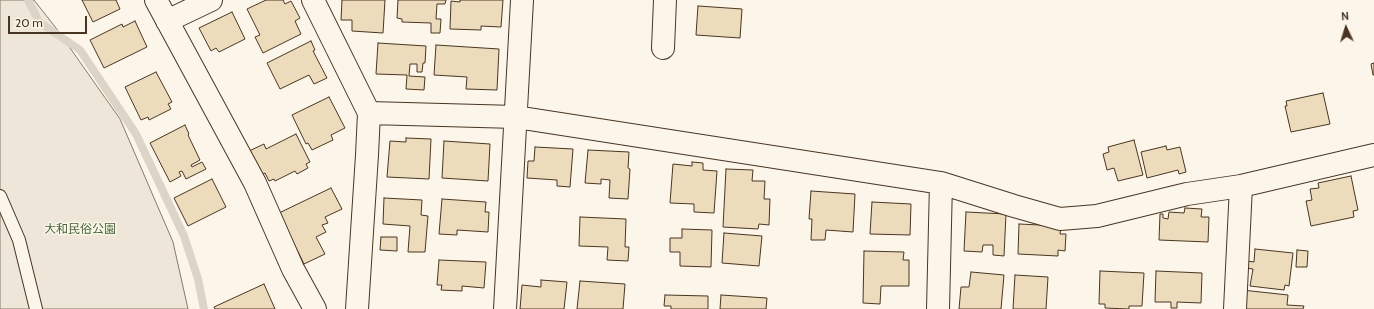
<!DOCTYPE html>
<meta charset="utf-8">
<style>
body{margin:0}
#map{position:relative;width:1374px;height:309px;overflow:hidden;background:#fbf6e9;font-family:Cabin,sans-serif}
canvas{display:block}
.north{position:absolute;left:1326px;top:8px;width:40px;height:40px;-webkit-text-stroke:3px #fbf6e9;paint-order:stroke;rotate:356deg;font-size:11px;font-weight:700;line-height:16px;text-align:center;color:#4a3520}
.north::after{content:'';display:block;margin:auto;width:14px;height:18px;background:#4a3520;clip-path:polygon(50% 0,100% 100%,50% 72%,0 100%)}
.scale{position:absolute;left:8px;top:16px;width:79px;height:18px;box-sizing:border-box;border:2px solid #4a3520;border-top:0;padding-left:5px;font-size:12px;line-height:14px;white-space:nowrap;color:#4a3520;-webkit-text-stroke:3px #fbf6e9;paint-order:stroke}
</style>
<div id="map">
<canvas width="1374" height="309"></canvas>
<div class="north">N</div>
<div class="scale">20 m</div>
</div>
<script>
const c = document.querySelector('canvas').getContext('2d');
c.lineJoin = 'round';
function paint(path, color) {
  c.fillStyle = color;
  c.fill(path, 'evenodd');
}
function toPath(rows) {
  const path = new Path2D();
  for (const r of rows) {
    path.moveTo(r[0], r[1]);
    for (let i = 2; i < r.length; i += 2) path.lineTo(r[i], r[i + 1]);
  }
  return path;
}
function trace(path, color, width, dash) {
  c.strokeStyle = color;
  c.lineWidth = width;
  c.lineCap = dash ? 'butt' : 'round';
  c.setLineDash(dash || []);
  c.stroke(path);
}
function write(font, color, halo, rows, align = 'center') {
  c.font = font + ' Cabin,"Noto Sans JP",sans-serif';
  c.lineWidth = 3;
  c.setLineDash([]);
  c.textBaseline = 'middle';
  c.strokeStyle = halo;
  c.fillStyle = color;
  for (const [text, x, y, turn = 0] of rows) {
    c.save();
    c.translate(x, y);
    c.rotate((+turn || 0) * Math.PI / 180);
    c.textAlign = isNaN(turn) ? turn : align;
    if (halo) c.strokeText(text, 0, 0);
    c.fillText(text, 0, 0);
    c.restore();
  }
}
const green = toPath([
 [0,0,34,0,56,28,120,119,173,242,188,309,0,309,0,0]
]);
const stream = toPath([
 [28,0,39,22,80,50,136,134,184,236,198,279,204,309]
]);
const building = toPath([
 [82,0,116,0,120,9,93,22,82,0],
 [266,0,283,0,285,4,291,1,300,18,295,21,301,34,263,53,255,37,260,35,247,9,266,0],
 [342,0,385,0,383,33,352,31,352,20,341,20,342,0],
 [398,0,446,0,445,4,437,4,436,19,441,19,440,33,431,33,431,23,402,22,402,19,397,18,398,0],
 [460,0,503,0,501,27,481,26,481,30,450,29,451,1,460,2,460,0],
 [698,6,742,9,740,38,696,35,698,6],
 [232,12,245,39,219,52,216,48,211,51,199,28,232,12],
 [135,21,147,47,104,68,90,40,122,24,123,27,135,21],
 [311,41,315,50,313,51,327,78,314,84,309,75,280,89,267,63,311,41],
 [378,43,426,46,425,63,423,63,422,72,417,72,417,64,410,64,409,76,425,77,424,90,406,89,407,75,376,74,378,43],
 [436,45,499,49,497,90,466,89,467,77,434,75,436,45],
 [1374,63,1374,75,1373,75,1371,64,1374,63],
 [156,72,172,102,168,104,171,109,149,120,148,117,141,120,125,87,156,72],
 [1323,93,1330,124,1291,132,1285,106,1287,106,1286,101,1323,93],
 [329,97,345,128,331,135,333,140,312,150,308,143,306,144,292,115,329,97],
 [185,125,189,134,188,135,200,160,191,165,192,167,202,162,206,169,186,179,182,171,179,172,181,176,170,182,150,143,185,125],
 [296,134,310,162,306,164,308,168,297,174,295,171,275,181,274,179,269,181,265,173,261,175,247,152,264,144,266,149,296,134],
 [406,138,431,139,429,179,387,177,390,141,406,142,406,138],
 [1134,140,1143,175,1118,181,1114,168,1107,170,1103,154,1109,152,1108,147,1134,140],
 [444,141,490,144,488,181,442,178,444,141],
 [1166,146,1167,150,1180,147,1186,172,1179,174,1178,170,1147,178,1141,152,1166,146],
 [535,147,573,149,570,187,557,186,557,180,527,178,528,161,534,161,535,147],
 [588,150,629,152,628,168,630,169,628,199,609,198,610,180,601,179,601,184,585,183,588,150],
 [692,162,703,163,703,170,717,171,714,213,694,212,694,204,670,203,673,164,692,166,692,162],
 [726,169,753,170,752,181,765,181,764,199,770,199,769,225,759,224,758,229,723,227,726,169],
 [1351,176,1358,210,1353,211,1354,217,1311,226,1306,201,1312,200,1310,189,1319,188,1318,183,1351,176],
 [212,179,226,207,188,226,174,198,212,179],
 [331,188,342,209,325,217,328,223,322,225,326,232,316,237,325,254,304,264,279,213,331,188],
 [811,191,855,194,853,232,826,230,825,240,811,240,812,219,809,219,811,191],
 [384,198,422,200,421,215,428,216,425,252,408,252,410,226,383,224,384,198],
 [442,199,486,202,485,212,489,212,488,232,457,230,457,235,439,234,442,199],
 [872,202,911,204,910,235,870,234,872,202],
 [1185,208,1202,209,1201,217,1209,217,1208,242,1159,240,1160,214,1163,214,1163,218,1168,219,1169,212,1184,213,1185,208],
 [966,212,1006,214,1004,256,993,255,993,245,983,245,982,252,964,251,966,212],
 [580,217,626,219,625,247,629,247,628,261,607,260,608,247,579,246,580,217],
 [1019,224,1061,226,1060,234,1066,234,1065,251,1058,250,1058,256,1018,254,1019,224],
 [682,229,712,230,711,267,680,266,680,252,670,252,670,238,682,238,682,229],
 [724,233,762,236,759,266,722,263,724,233],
 [381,237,397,237,397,251,380,250,381,237],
 [1255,249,1293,253,1289,286,1285,285,1284,290,1250,286,1253,269,1246,268,1247,261,1254,262,1255,249],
 [1297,250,1308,251,1307,267,1296,267,1297,250],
 [864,251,904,252,903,260,909,260,909,286,881,286,880,304,863,303,864,251],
 [439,260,486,262,484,288,462,286,462,291,441,290,442,285,437,285,439,260],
 [1100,271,1144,273,1142,306,1129,306,1129,309,1105,308,1105,304,1099,304,1100,271],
 [1156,271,1202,273,1201,303,1177,302,1177,308,1171,308,1171,302,1155,302,1156,271],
 [971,272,1004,275,1001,309,959,309,961,287,969,287,971,272],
 [1015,275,1048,277,1046,309,1013,309,1015,275],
 [541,280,567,282,564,309,520,309,522,285,541,287,541,280],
 [580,281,625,284,623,309,577,309,580,281],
 [264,284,275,309,215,309,214,307,264,284],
 [1242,290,1288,295,1287,305,1304,306,1303,309,1244,309,1242,290],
 [665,295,708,296,708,309,671,309,671,306,664,306,665,295],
 [721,295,767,298,766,309,720,309,721,295]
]);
const service = toPath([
 [0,196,19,240,36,309]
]);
const minor = toPath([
 [156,0,255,183,293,269,315,309],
 [313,0,369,113,367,155,357,309],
 [167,21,211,0],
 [663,48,665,0],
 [369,113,516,117,941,183,1014,206,1060,219,1097,216,1187,194,1241,186,1374,155],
 [505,309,522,0],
 [938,309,941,183],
 [1235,309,1241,186]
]);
const parkNames = [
 ["大和民俗公園",80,229]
];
paint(green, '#ede6d9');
trace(green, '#887966', 1);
trace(stream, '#dcd4c6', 8);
paint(building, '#ecdcbc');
trace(building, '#4a3520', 1);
trace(service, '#4a3520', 14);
trace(minor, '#4a3520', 24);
trace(service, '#fbf6e9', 12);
trace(minor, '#fbf6e9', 22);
write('12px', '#436837', '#fbf6e9', parkNames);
</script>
